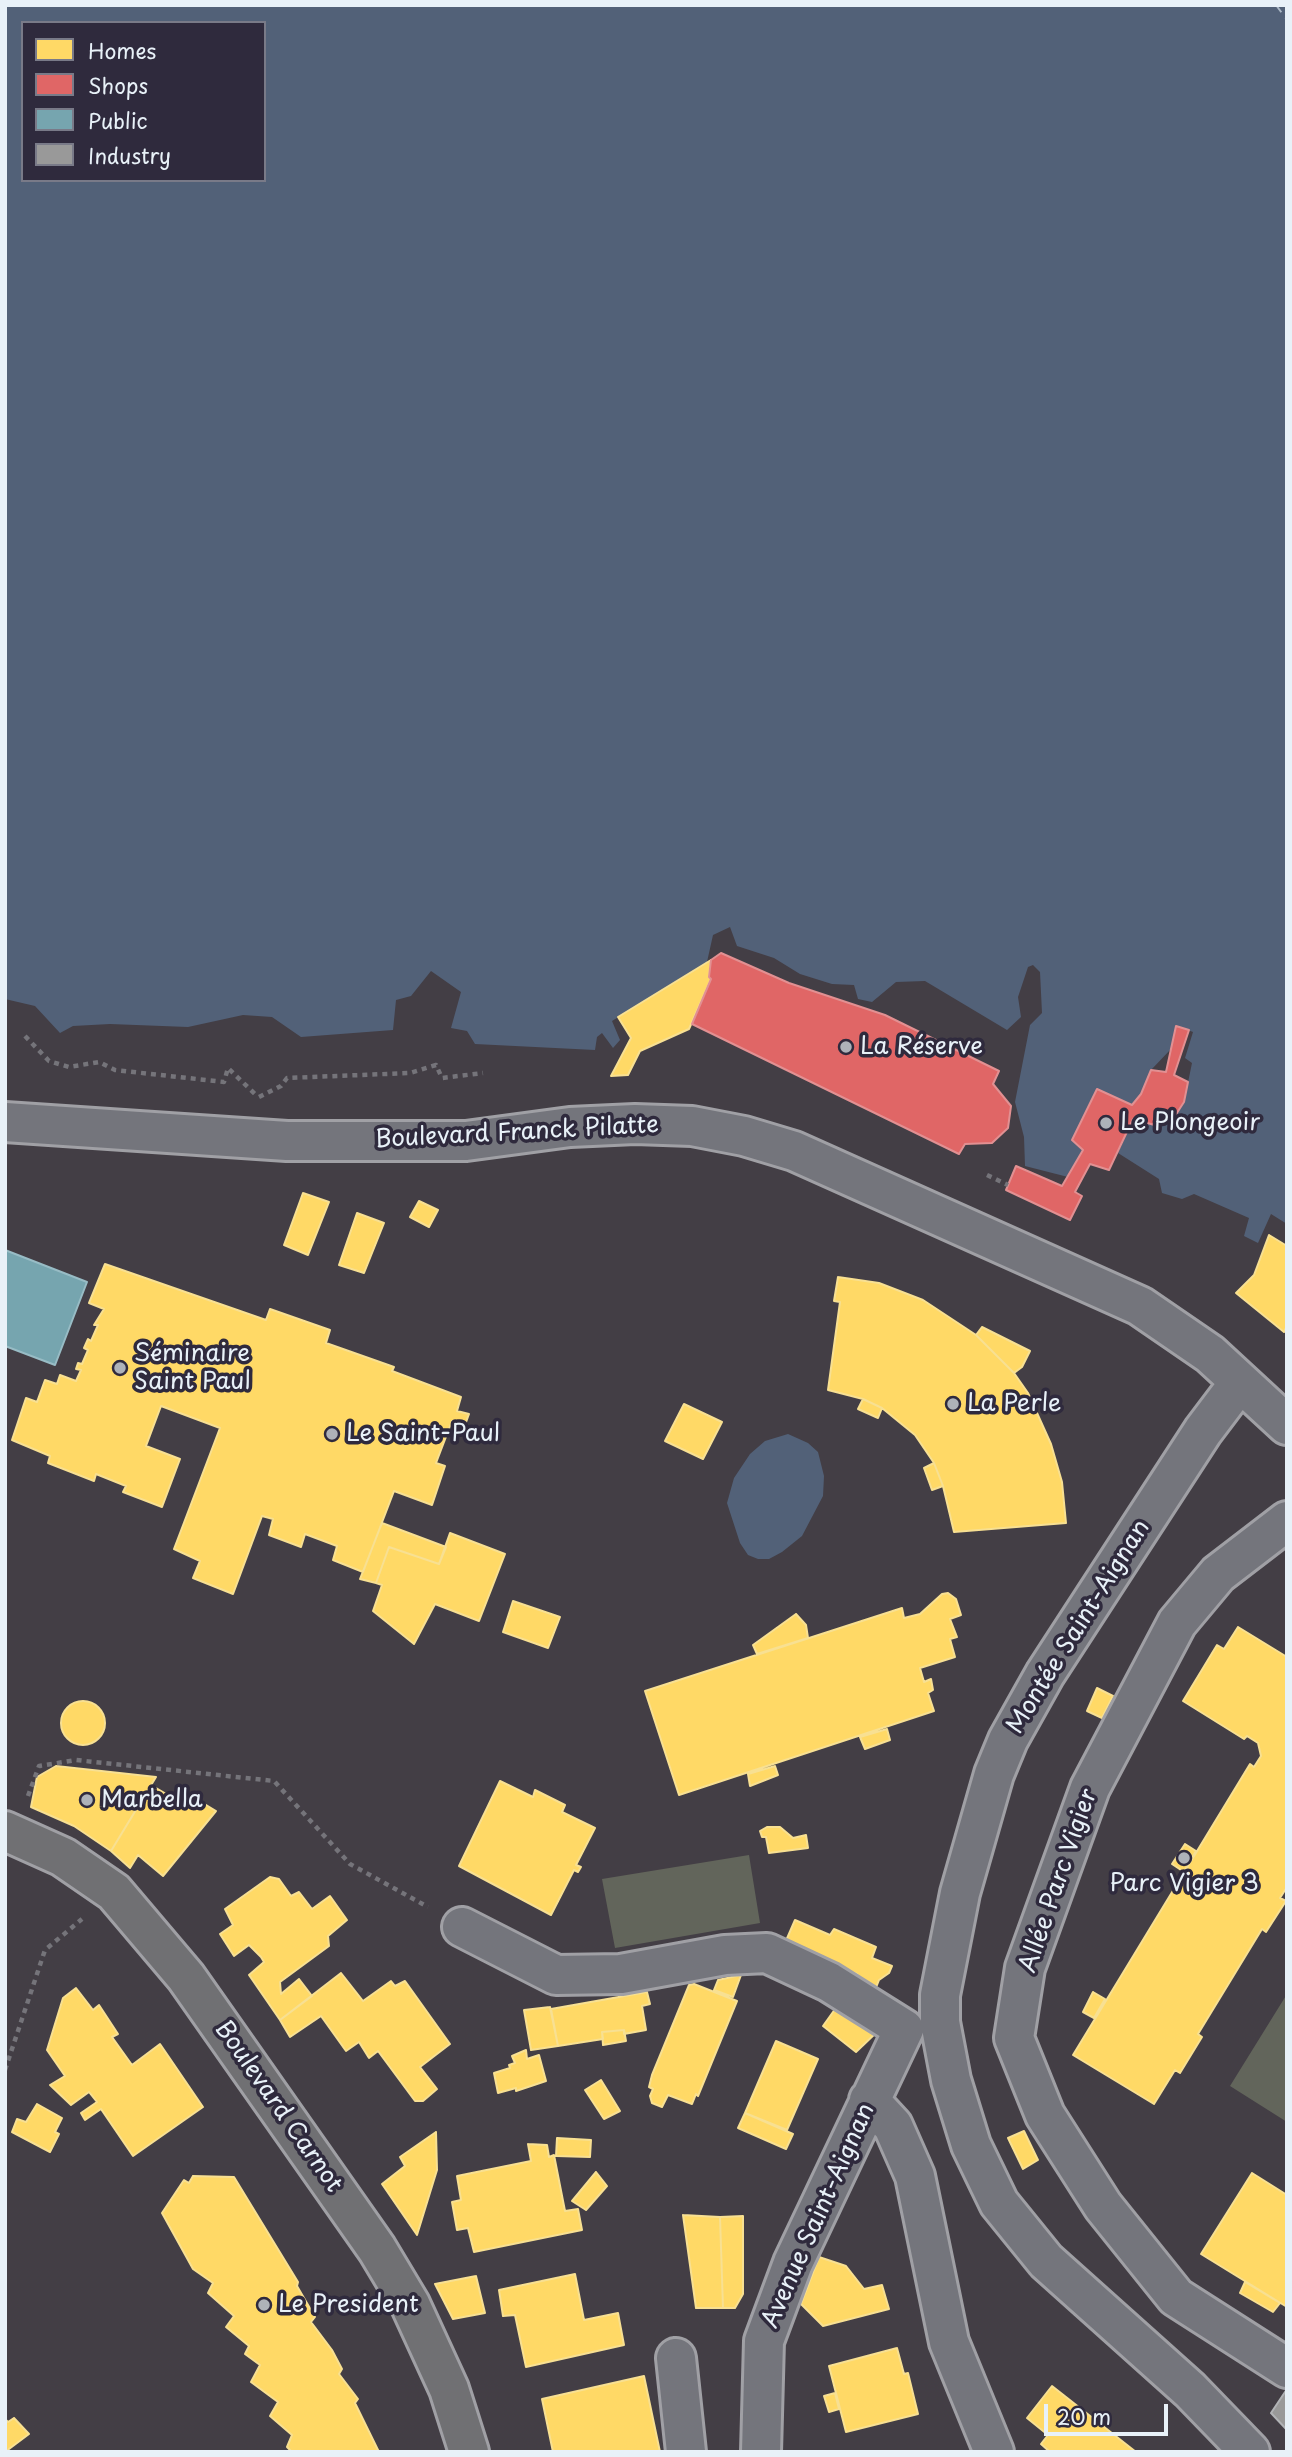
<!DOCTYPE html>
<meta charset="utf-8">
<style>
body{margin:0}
#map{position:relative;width:1292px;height:2457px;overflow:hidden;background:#433e45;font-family:"Playpen Sans",sans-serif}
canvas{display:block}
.frame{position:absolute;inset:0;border:7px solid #e8f1f8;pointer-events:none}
.legend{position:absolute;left:21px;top:21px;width:245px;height:161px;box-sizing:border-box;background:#2f2a3d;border:2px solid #797a88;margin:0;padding:9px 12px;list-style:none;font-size:21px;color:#e8f1f8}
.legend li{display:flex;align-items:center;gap:14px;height:35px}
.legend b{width:35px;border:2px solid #797a88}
.scale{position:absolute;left:1044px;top:2404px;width:124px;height:32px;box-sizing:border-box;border:4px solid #e8f1f8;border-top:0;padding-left:9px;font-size:21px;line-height:24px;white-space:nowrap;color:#e8f1f8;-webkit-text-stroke:5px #2f2a3d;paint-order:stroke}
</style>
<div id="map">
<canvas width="1292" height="2457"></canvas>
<div class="frame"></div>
<ul class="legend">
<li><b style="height:19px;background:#ffd966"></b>Homes</li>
<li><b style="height:19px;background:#e06666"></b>Shops</li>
<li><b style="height:19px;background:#76a5af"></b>Public</li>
<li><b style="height:19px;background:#999"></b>Industry</li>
</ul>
<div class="scale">20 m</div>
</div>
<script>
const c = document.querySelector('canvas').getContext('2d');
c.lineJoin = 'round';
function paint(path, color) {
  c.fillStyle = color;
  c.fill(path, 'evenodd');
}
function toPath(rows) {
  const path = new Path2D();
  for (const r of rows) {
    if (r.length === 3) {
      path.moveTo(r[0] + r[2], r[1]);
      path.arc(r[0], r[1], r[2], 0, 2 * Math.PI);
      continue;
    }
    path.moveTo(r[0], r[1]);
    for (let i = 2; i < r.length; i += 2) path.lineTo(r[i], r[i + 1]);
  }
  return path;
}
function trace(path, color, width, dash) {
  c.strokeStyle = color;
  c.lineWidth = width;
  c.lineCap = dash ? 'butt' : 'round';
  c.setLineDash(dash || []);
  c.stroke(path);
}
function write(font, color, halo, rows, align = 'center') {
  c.font = font + ' "Playpen Sans",sans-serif';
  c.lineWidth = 7;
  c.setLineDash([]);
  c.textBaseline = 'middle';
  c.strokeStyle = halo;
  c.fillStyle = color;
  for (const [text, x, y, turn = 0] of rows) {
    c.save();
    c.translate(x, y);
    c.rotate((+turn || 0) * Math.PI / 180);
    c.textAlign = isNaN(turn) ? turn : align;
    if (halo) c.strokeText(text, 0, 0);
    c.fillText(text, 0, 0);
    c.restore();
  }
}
const green = toPath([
 [749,1855,760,1923,615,1948,602,1879],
 [1287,1994,1287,2122,1230,2086]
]);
const water = toPath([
 [5,5,1287,5,1287,1224,1271,1214,1258,1243,1244,1236,1249,1218,1194,1194,1182,1199,1162,1193,1159,1179,1118,1153,1133,1119,1158,1126,1173,1119,1184,1102,1192,1063,1185,1058,1193,1032,1177,1026,1171,1049,1151,1070,1141,1094,1132,1105,1097,1089,1072,1140,1083,1150,1068,1177,1025,1166,1024,1137,1015,1102,1030,1025,1042,1013,1040,972,1033,965,1028,967,1018,997,1021,1017,1007,1030,925,981,896,982,872,1002,858,999,854,985,832,984,800,974,774,958,737,946,730,927,713,935,707,962,612,1021,620,1040,613,1048,602,1033,597,1037,595,1050,475,1044,467,1031,451,1028,461,992,431,971,411,996,396,1000,393,1030,301,1037,272,1017,243,1015,188,1027,110,1024,73,1026,60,1033,35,1006,5,999],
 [23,23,264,23,264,180,23,180],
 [788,1434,808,1443,818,1452,824,1476,823,1496,802,1536,782,1552,769,1559,758,1559,748,1555,740,1543,727,1503,734,1478,750,1454,765,1441]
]);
const homes = toPath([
 [711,960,709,977,711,979,689,1029,640,1051,628,1075,611,1076,631,1038,618,1017,711,960],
 [303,1193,329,1202,308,1255,284,1245,303,1193],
 [419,1201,438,1210,429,1227,410,1217,419,1201],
 [357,1213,384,1223,364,1273,339,1265,357,1213],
 [1269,1235,1287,1246,1287,1326,1284,1332,1236,1293,1254,1275,1269,1235],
 [105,1264,266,1320,270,1309,330,1330,326,1343,394,1367,392,1371,461,1397,457,1411,469,1414,465,1425,452,1421,436,1463,445,1466,432,1505,394,1491,363,1572,333,1560,337,1546,305,1534,301,1547,269,1535,273,1519,262,1516,233,1594,193,1578,200,1561,174,1549,220,1428,161,1406,146,1446,180,1459,162,1507,123,1492,126,1486,96,1474,94,1481,48,1463,50,1456,12,1440,26,1398,37,1402,45,1380,57,1384,60,1375,76,1381,81,1370,76,1369,78,1363,82,1364,88,1350,84,1348,88,1339,91,1341,98,1325,94,1325,104,1309,89,1303,105,1264],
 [838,1277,879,1283,923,1300,976,1335,1014,1373,1028,1393,1051,1444,1062,1482,1066,1523,954,1532,943,1486,934,1463,915,1435,882,1408,863,1399,828,1390,840,1302,834,1301,838,1277],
 [982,1327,1030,1351,1022,1367,1014,1373,976,1335,982,1327],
 [863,1399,882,1408,878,1418,858,1409,863,1399],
 [684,1404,722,1422,703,1459,665,1441,684,1404],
 [934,1463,943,1486,932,1490,924,1468,934,1463],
 [382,1523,446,1547,439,1564,389,1547,376,1583,360,1579,382,1523],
 [450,1533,505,1554,479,1621,435,1604,414,1644,373,1611,382,1585,376,1583,389,1547,439,1564,450,1533],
 [948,1593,956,1599,961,1615,950,1619,957,1637,950,1639,955,1657,920,1668,924,1682,931,1679,933,1690,928,1693,934,1711,679,1795,645,1691,902,1608,904,1618,920,1614,942,1594,948,1593],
 [513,1601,560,1617,548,1648,503,1632,513,1601],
 [796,1614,806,1625,808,1638,757,1654,753,1645,796,1614],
 [1238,1627,1287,1657,1287,1887,1280,1898,1286,1901,1266,1932,1262,1929,1198,2034,1202,2037,1180,2073,1175,2070,1154,2104,1073,2055,1250,1764,1254,1767,1261,1756,1258,1743,1247,1736,1244,1739,1183,1701,1217,1645,1224,1649,1238,1627],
 [1097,1688,1113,1696,1102,1718,1087,1711,1097,1688],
 [83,1723,22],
 [887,1729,890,1740,865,1749,860,1737,887,1729],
 [56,1766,156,1777,111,1851,74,1826,31,1807,37,1777,56,1766],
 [775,1766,778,1775,750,1786,748,1774,775,1766],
 [500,1781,533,1797,535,1790,565,1805,562,1812,595,1828,576,1865,581,1867,578,1872,574,1870,551,1915,459,1866,500,1781],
 [151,1785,173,1798,178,1788,216,1811,163,1876,138,1855,130,1868,111,1851,151,1785],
 [767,1827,780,1827,793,1838,806,1835,808,1848,769,1853,766,1837,762,1837,760,1831,767,1827],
 [1185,1844,1196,1851,1184,1872,1172,1864,1185,1844],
 [270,1877,279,1879,291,1896,299,1892,312,1909,330,1896,347,1920,328,1936,329,1946,280,1982,281,1994,299,1979,312,1996,280,2020,249,1975,264,1962,261,1957,249,1945,234,1956,220,1934,233,1925,225,1909,270,1877],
 [795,1920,830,1935,834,1929,876,1947,872,1958,892,1966,889,1973,879,1980,875,1990,868,1988,857,1974,786,1948,785,1943,795,1920],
 [341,1973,363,2001,391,1981,395,1986,405,1981,450,2044,420,2067,437,2089,423,2101,415,2101,378,2051,369,2058,359,2042,346,2051,321,2016,290,2037,280,2020,341,1973],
 [741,1975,733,1997,714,1990,718,1980,741,1975],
 [694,1984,737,2001,698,2096,696,2094,692,2104,668,2095,662,2107,652,2103,650,2096,653,2089,649,2087,652,2075,689,1985,694,1984],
 [76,1988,93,2010,99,2005,118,2034,112,2037,132,2065,160,2044,203,2107,133,2156,101,2109,85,2120,81,2113,97,2102,89,2092,71,2105,50,2085,65,2076,47,2050,63,1998,76,1988],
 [647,1992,650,2004,642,2006,646,2030,624,2034,624,2030,602,2032,603,2039,558,2046,551,2009,647,1992],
 [1093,1992,1105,1999,1094,2018,1083,2012,1093,1992],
 [838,2005,878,2031,856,2052,823,2026,838,2005],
 [550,2007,558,2046,531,2050,524,2010,550,2007],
 [624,2030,626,2041,603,2045,602,2032,624,2030],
 [776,2041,818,2059,787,2130,745,2113,776,2041],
 [526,2050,527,2059,539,2055,546,2081,516,2091,516,2088,498,2093,494,2073,510,2068,509,2065,515,2063,512,2056,526,2050],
 [601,2080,620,2111,604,2119,585,2090,601,2080],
 [37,2104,62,2118,55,2132,59,2134,50,2152,12,2132,17,2119,26,2122,37,2104],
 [745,2113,793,2134,786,2149,738,2128,745,2113],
 [1024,2131,1038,2160,1023,2169,1008,2138,1024,2131],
 [436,2132,437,2170,417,2235,382,2184,405,2166,400,2157,436,2132],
 [557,2138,591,2140,590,2157,556,2156,557,2138],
 [528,2144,547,2145,549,2157,554,2155,565,2211,578,2209,582,2230,474,2252,468,2228,457,2230,452,2202,461,2200,457,2176,531,2161,528,2144],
 [596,2172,607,2186,586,2210,572,2201,596,2172],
 [1252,2173,1287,2195,1287,2307,1201,2254,1252,2173],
 [193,2176,234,2177,298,2282,297,2286,315,2317,311,2322,332,2350,342,2369,339,2374,358,2399,355,2403,379,2452,292,2452,287,2447,292,2435,270,2416,278,2402,251,2382,260,2365,245,2354,249,2346,226,2327,234,2316,208,2293,213,2283,193,2269,162,2213,184,2180,189,2183,193,2176],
 [683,2215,720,2217,723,2308,696,2308,683,2215],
 [743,2216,743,2294,735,2308,723,2308,720,2217,743,2216],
 [819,2257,846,2266,864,2289,882,2285,889,2309,823,2326,801,2304,819,2257],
 [575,2274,584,2320,618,2313,624,2345,526,2367,515,2315,503,2316,499,2290,575,2274],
 [476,2276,485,2313,453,2319,435,2284,476,2276],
 [1245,2282,1280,2303,1273,2312,1240,2293,1245,2282],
 [897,2348,904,2374,908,2373,918,2414,846,2432,829,2366,897,2348],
 [644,2376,660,2452,553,2452,542,2399,644,2376],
 [1052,2386,1136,2452,1050,2452,1041,2444,1048,2435,1027,2418,1052,2386],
 [835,2393,839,2409,829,2412,824,2396,835,2393],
 [14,2418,29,2434,5,2452,5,2419,8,2422,14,2418]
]);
const shops = toPath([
 [721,953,789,983,885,1015,999,1071,993,1084,1011,1106,1008,1128,992,1143,965,1144,959,1154,692,1024,711,979,709,977,711,960,721,953],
 [1176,1026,1189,1030,1174,1075,1188,1082,1184,1102,1173,1119,1158,1126,1133,1119,1109,1170,1090,1164,1075,1192,1082,1196,1070,1220,1006,1190,1016,1166,1062,1186,1083,1150,1072,1140,1097,1089,1132,1105,1141,1094,1151,1070,1166,1072,1176,1026]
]);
const public = toPath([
 [5,1250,87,1282,55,1365,5,1346,5,1250]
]);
const industry = toPath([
 [1287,2389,1287,2430,1271,2413,1287,2389]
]);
const ferry = toPath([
 [1276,5,1287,20]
]);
const path = toPath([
 [25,1036,49,1061,69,1067,99,1062,115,1070,224,1082,228,1068,258,1097],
 [259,1097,281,1086,287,1078,410,1073,436,1065,442,1078,483,1073],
 [987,1175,1008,1185],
 [28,1796,39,1766,76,1760,274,1781,350,1864,428,1907],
 [5,2070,45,1950,82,1919]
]);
const minor = toPath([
 [5,1122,287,1141,466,1141,570,1127,635,1124,692,1126,744,1136,794,1151,1140,1306,1210,1354,1287,1425],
 [1240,1382,1203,1431,1045,1674,1008,1740,994,1774,960,1893,940,1995,940,2022,951,2080,971,2145,999,2203,1046,2261,1190,2390,1250,2452],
 [1287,1521,1218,1574,1177,1623,1090,1788,1025,1968,1014,2038,1045,2115,1103,2206,1176,2297,1287,2368],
 [462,1927,556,1975,621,1974,725,1955,767,1953,829,1982,904,2029],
 [869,2100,893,2126,915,2176,949,2342,994,2452],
 [676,2358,686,2452],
 [761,2452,764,2341,793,2263,904,2029]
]);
const major = toPath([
 [5,1831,63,1857,114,1892,186,1977,377,2249,410,2304,449,2389,469,2452]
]);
const markers = [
 [846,1047,7,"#aeb2b9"],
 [1106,1123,7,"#aeb2b9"],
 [120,1368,7,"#aeb2b9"],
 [953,1404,7,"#aeb2b9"],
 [332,1434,7,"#aeb2b9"],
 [87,1800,7,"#aeb2b9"],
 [1184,1858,7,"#aeb2b9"],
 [264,2305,7,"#aeb2b9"]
];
const poiNames = [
 ["La Réserve",860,1047],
 ["Le Plongeoir",1120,1123],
 ["Séminaire",134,1354],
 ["Saint Paul",134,1382],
 ["La Perle",967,1404],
 ["Le Saint-Paul",346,1434],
 ["Marbella",101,1800],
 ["Parc Vigier 3",1184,1884,"center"],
 ["Le President",278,2305]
];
const streetNames = [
 ["Boulevard Franck Pilatte",517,1133,-3],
 ["Montée Saint-Aignan",1079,1627,-58],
 ["Allée Parc Vigier",1059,1881,-71],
 ["Boulevard Carnot",278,2107,55],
 ["Avenue Saint-Aignan",819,2216,-66]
];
paint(green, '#62655b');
paint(water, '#526178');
paint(homes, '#ffd966');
trace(homes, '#f8e092', 2);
paint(shops, '#e06666');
trace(shops, '#e29092', 2);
paint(public, '#76a5af');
trace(public, '#98bcc5', 2);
paint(industry, '#999');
trace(industry, '#b1b3b6', 2);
trace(ferry, '#acb9c7', 2, [9, 7]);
trace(minor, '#a0a0a5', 44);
trace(major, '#a0a0a5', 44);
trace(path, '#75747a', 4.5, [5, 5]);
trace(minor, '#74757c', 38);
trace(major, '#707073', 38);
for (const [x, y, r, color] of markers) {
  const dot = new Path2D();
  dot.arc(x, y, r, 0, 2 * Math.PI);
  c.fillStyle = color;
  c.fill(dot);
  trace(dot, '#2f2a3d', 2.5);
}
write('24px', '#e8f1f8', '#2f2a3d', poiNames, 'left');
write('24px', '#e8f1f8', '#2f2a3d', streetNames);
</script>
